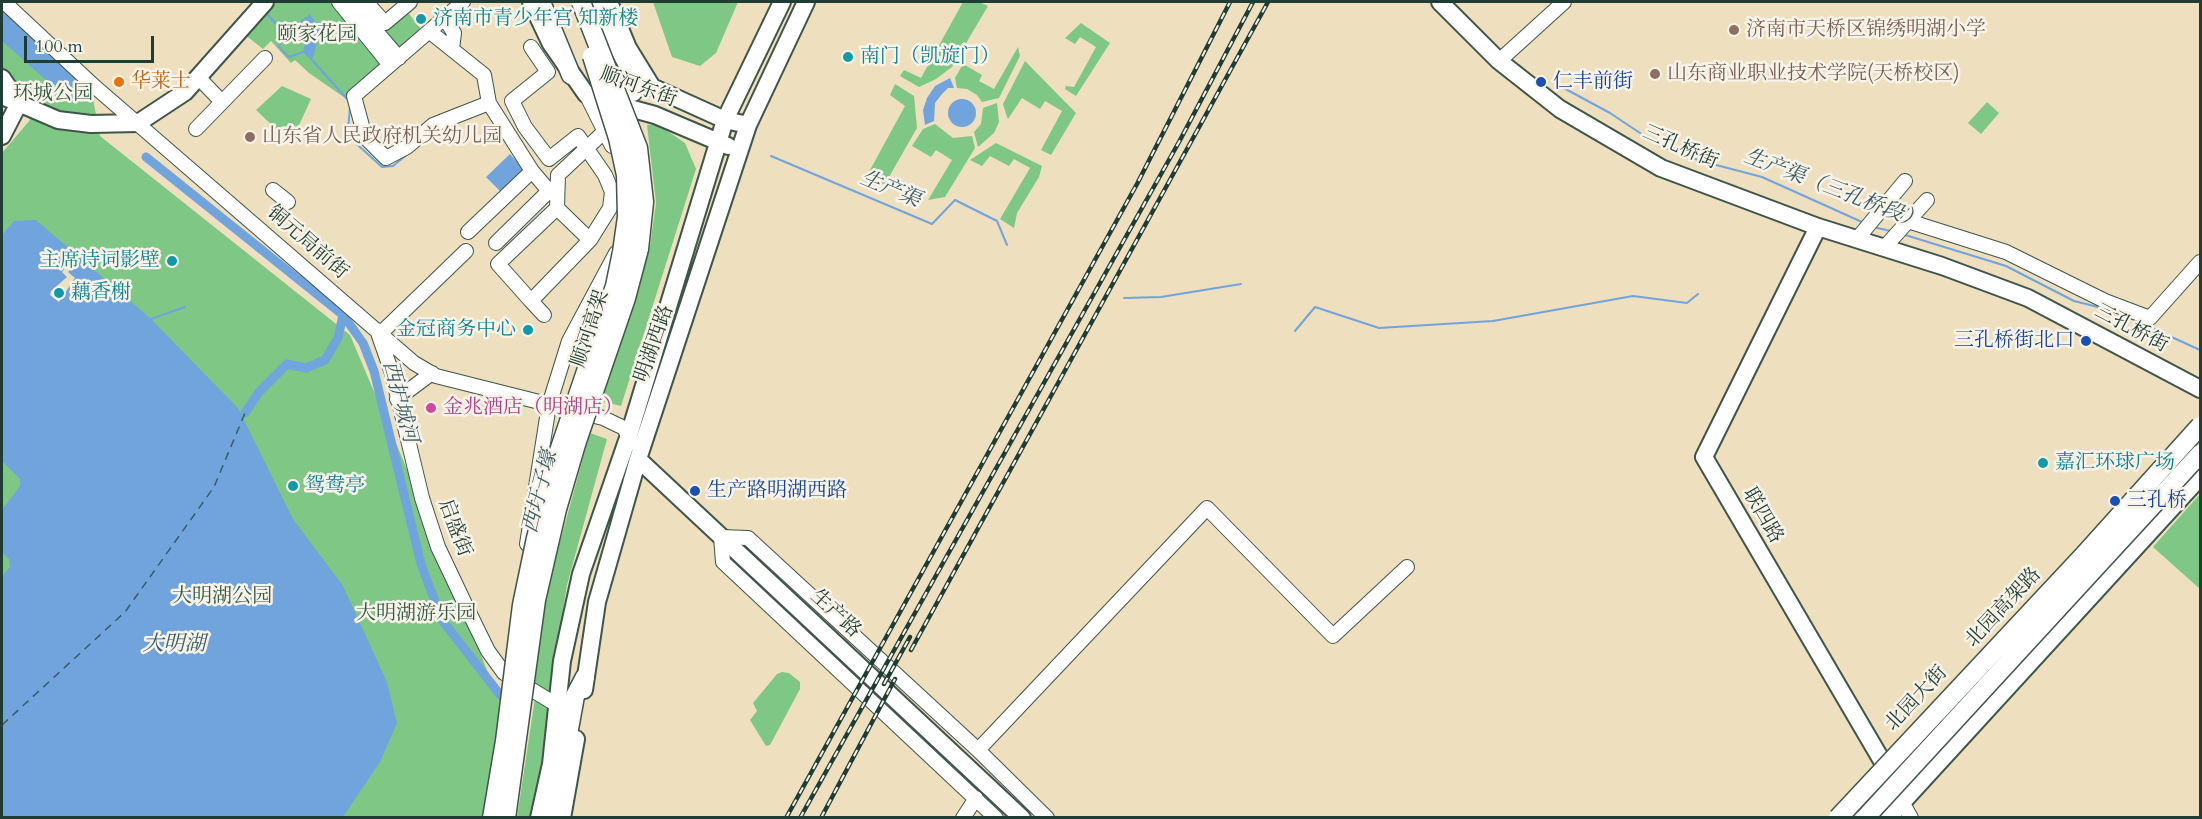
<!DOCTYPE html>
<meta charset="utf-8">
<style>
body{margin:0}
#map{position:relative;width:2202px;height:819px;overflow:hidden;background:#eedfbf;font-family:Cardo,serif}
canvas{display:block}
.frame{position:absolute;inset:0;border:3px solid #1f3d34;pointer-events:none}
.scale{position:absolute;left:24px;top:36px;width:130px;height:27px;box-sizing:border-box;border:3px solid #1f3d34;border-top:0;padding-left:8px;font-size:18px;line-height:21px;white-space:nowrap;color:#1f3d34;-webkit-text-stroke:4px #f7f3e8;paint-order:stroke}
</style>
<div id="map">
<canvas width="2202" height="819"></canvas>
<div class="frame"></div>
<div class="scale">100 m</div>
</div>
<script>
const c = document.querySelector('canvas').getContext('2d');
c.lineJoin = 'round';
function paint(path, color) {
  c.fillStyle = color;
  c.fill(path, 'evenodd');
}
function toPath(rows) {
  const path = new Path2D();
  for (const r of rows) {
    if (r.length === 3) {
      path.moveTo(r[0] + r[2], r[1]);
      path.arc(r[0], r[1], r[2], 0, 2 * Math.PI);
      continue;
    }
    path.moveTo(r[0], r[1]);
    for (let i = 2; i < r.length; i += 2) path.lineTo(r[i], r[i + 1]);
  }
  return path;
}
function trace(path, color, width, dash) {
  c.strokeStyle = color;
  c.lineWidth = width;
  c.lineCap = dash ? 'butt' : 'round';
  c.setLineDash(dash || []);
  c.stroke(path);
}
function write(font, color, halo, rows, align = 'center') {
  c.font = font + ' Cardo,"Noto Serif SC",serif';
  c.lineWidth = 5;
  c.setLineDash([]);
  c.textBaseline = 'middle';
  c.strokeStyle = halo;
  c.fillStyle = color;
  for (const [text, x, y, turn = 0] of rows) {
    c.save();
    c.translate(x, y);
    c.rotate((+turn || 0) * Math.PI / 180);
    c.textAlign = isNaN(turn) ? turn : align;
    if (halo) c.strokeText(text, 0, 0);
    c.fillText(text, 0, 0);
    c.restore();
  }
}
const green = toPath([
 [273,2,333,2,383,64,348,100,309,73,295,60,291,63,271,41,263,49,243,33],
 [653,2,738,2,716,53,700,66,672,57],
 [963,2,979,2,988,6,952,67,936,79,919,87,900,76,904,70,921,78],
 [2,8,91,88,100,136,350,335,442,552,502,710,484,817,2,817,2,153,30,120,15,83,2,71],
 [406,10,420,28,419,33,398,50,381,30],
 [1081,23,1110,43,1076,96,1065,89,1066,86,1074,87,1096,47,1080,37,1075,44,1065,38],
 [1018,47,1020,56,999,98,982,102,977,95,967,89,957,88,955,78,963,64,982,75,979,81,994,89],
 [1025,61,1076,113,1051,155,1041,150,1062,111,1045,101,1040,109,1022,98,1008,119,1007,117,1003,104],
 [895,84,914,96,917,128,885,184,864,181,905,106,890,95],
 [282,86,311,99,295,134,277,130,256,110],
 [1987,102,1999,113,1981,134,1968,123],
 [997,103,999,122,994,133,978,147,974,132,981,124,983,108],
 [657,124,685,143,696,169,621,406,600,401,650,246,656,203,647,125],
 [935,124,953,138,972,136,975,148,945,197,928,200,952,160,936,150,931,157,912,146,923,129],
 [996,143,1042,166,1039,177,1017,213,1014,228,1000,219,1030,168,1014,159,1009,166,990,156,982,166,970,160],
 [590,433,607,439,567,585,550,694,535,683,545,596],
 [2200,494,2200,589,2153,547],
 [782,672,789,673,800,682,800,689,770,745,766,746,750,720,757,711,753,703,777,674],
 [535,698,549,707,542,764,531,817,517,818]
]);
const water = toPath([
 [2,11,88,89,72,103,2,41],
 [309,14,321,28,312,61,303,52,305,43,311,35,306,20],
 [950,78,954,88,948,88,942,94,935,103,934,121,925,125,923,110,927,98,935,86],
 [962,113,14],
 [510,154,526,172,504,195,486,177],
 [36,220,151,319,238,408,293,519,343,586,387,682,397,723,380,762,343,817,2,817,2,576,10,567,9,559,2,552,2,510,20,486,20,479,2,461,2,235,14,221]
]);
const pier = toPath([
 [72,247,75,249,68,257,75,263,68,272,75,278,59,302,50,295,51,291,67,277,62,272,69,263,63,258]
]);
const stream = toPath([
 [264,11,285,33],
 [303,52,289,57,279,47,282,36,306,18],
 [313,61,348,100,350,107,348,130,350,138,382,167,393,166,409,153],
 [1560,86,1610,113,1658,145,1701,161,1762,177,1862,222],
 [771,156,932,224,955,200,997,221,1007,245],
 [1873,227,1891,231],
 [1902,234,2006,266,2074,301,2110,310],
 [1124,298,1161,297,1241,284],
 [2130,318,2200,350],
 [151,319,185,307],
 [1295,331,1315,307,1379,328,1493,321,1633,296,1687,303,1698,294]
]);
const canal = toPath([
 [146,157,343,315,363,343,374,371,421,564,442,620,508,705],
 [245,413,259,392,287,364,306,368,325,360,338,338,343,315]
]);
const ferry = toPath([
 [2,725,125,612,214,487,245,413]
]);
const minor = toPath([
 [4,2,94,86,414,363,436,376,603,418,624,428,632,443],
 [339,2,390,65],
 [351,2,399,58],
 [366,2,385,23,410,2],
 [444,17,454,33,452,49],
 [429,31,484,75,489,103,433,125,407,147,386,158,365,137,354,96,463,2],
 [531,47,548,72,512,101,525,127,549,159,578,136,605,175,612,192,610,208,590,240,531,301,544,315],
 [1499,61,1564,2],
 [198,77,222,102],
 [586,94,612,146],
 [196,129,265,58],
 [273,190,288,202],
 [1908,221,2006,252,2105,301,2150,318,2200,262],
 [468,232,532,171,489,103],
 [1857,239,1905,181],
 [590,240,557,208,558,175,606,130],
 [496,243,549,191,532,171],
 [1884,248,1927,200],
 [531,301,498,264,557,208],
 [377,330,392,373,422,498,438,547,465,604,488,651,504,673,557,705],
 [381,333,466,251],
 [397,399,432,373],
 [527,544,549,405,569,341,616,253],
 [978,750,1207,508,1333,636,1407,567],
 [1902,802,1911,818],
 [963,818,976,798],
 [996,818,723,562,721,537,748,538,978,750,1047,818]
]);
const major = toPath([
 [531,2,551,44,586,94,600,100,655,115,728,146],
 [609,2,628,48,652,87,725,120,748,125],
 [1440,2,1499,61,1560,109,1661,168,1818,227,1942,266,2028,298,2200,389],
 [2,78,18,102],
 [2,96,58,120,91,124,138,123,185,92,265,2],
 [2,136,19,103],
 [1818,227,1704,457,1885,766,1902,802],
 [638,459,1022,818],
 [584,690,597,602,638,459,748,125,806,2],
 [539,818,551,764,562,661,581,574,629,435,725,120,782,2],
 [562,818,576,739],
 [1888,818,2200,477]
]);
const highway = toPath([
 [541,2,571,75],
 [595,2,603,19,610,28],
 [603,19,634,76,633,92],
 [553,818,575,696,585,677]
]);
const rail = toPath([
 [911,650,1268,2],
 [884,684,910,637],
 [786,818,1137,184,1230,2],
 [800,818,1179,142,1253,2],
 [821,818,895,679]
]);
const highwayBridge = toPath([
 [492,818,505,741,522,605,536,538,558,454,615,286,622,252,627,217,626,175,618,138,592,56],
 [506,818,536,600,557,509,577,441,626,298,639,249,644,202,638,148,581,2],
 [1838,818,2084,555,2200,426],
 [1865,818,2200,454]
]);
const markers = [
 [421,19,6,"#0f9aa8"],
 [1734,30,6,"#8d6e63"],
 [848,57,6,"#0f9aa8"],
 [1655,74,6,"#8d6e63"],
 [119,82,6,"#e8710a"],
 [1541,82,6,"#1a4fb4"],
 [250,137,6,"#8d6e63"],
 [172,261,6,"#0f9aa8"],
 [59,293,6,"#0f9aa8"],
 [528,330,6,"#0f9aa8"],
 [2086,341,6,"#1a4fb4"],
 [431,408,6,"#d1479c"],
 [2043,463,6,"#0f9aa8"],
 [293,486,6,"#0f9aa8"],
 [695,491,6,"#1a4fb4"],
 [2115,501,6,"#1a4fb4"]
];
const cultureNames = [
 ["济南市青少年宫 知新楼",433,19],
 ["南门（凯旋门）",860,57],
 ["主席诗词影壁",160,261,"right"],
 ["藕香榭",71,293],
 ["金冠商务中心",516,330,"right"],
 ["嘉汇环球广场",2055,463],
 ["鸳鸯亭",305,486]
];
const educationNames = [
 ["济南市天桥区锦绣明湖小学",1746,30],
 ["山东商业职业技术学院(天桥校区)",1667,74],
 ["山东省人民政府机关幼儿园",262,137]
];
const parkNames = [
 ["颐家花园",317,35],
 ["环城公园",53,94],
 ["大明湖公园",222,597],
 ["大明湖游乐园",416,614]
];
const foodNames = [
 ["华莱士",131,82]
];
const transitNames = [
 ["仁丰前街",1553,82],
 ["三孔桥街北口",2074,341,"right"],
 ["生产路明湖西路",707,491],
 ["三孔桥",2127,501]
];
const streetNames = [
 ["顺河东街",638,88,20],
 ["三孔桥街",1680,148,24],
 ["铜元局前街",307,243,41],
 ["顺河高架",591,329,-72],
 ["三孔桥街",2131,329,28],
 ["明湖西路",655,344,-71],
 ["联四路",1762,516,60],
 ["启盛街",454,528,69],
 ["北园高架路",2004,608,-47],
 ["生产路",835,614,43],
 ["北园大街",1917,699,-47]
];
const hotelNames = [
 ["金兆酒店（明湖店）",443,408]
];
const waterNames = [
 ["生产渠",890,190,23],
 ["生产渠（三孔桥段）",1833,190,21],
 ["西护城河",399,402,75],
 ["西圩子壕",541,492,-76],
 ["大明湖",174,645]
];
paint(green, '#7ec784');
paint(water, '#71a4dd');
paint(pier, '#eedfbf');
trace(stream, '#71a4dd', 2);
trace(canal, '#71a4dd', 9);
trace(ferry, '#385c67', 1.5, [8, 6]);
trace(minor, '#3e5549', 16);
trace(major, '#3e5549', 20);
trace(highway, '#3e5549', 21);
trace(minor, '#fff', 14);
trace(major, '#fff', 16);
trace(highway, '#fff', 18);
trace(rail, '#1f3d34', 4.5);
trace(rail, '#f7f3e8', 2, [7]);
trace(highwayBridge, '#3e5549', 21, []);
trace(highwayBridge, '#fff', 18);
for (const [x, y, r, color] of markers) {
  const dot = new Path2D();
  dot.arc(x, y, r, 0, 2 * Math.PI);
  c.fillStyle = color;
  c.fill(dot);
  trace(dot, '#f7f3e8', 2);
}
write('20px', '#0d838f', '#f7f3e8', cultureNames, 'left');
write('20px', '#785e54', '#f7f3e8', educationNames, 'left');
write('20px', '#325944', '#f7f3e8', parkNames);
write('20px', '#c56008', '#f7f3e8', foodNames, 'left');
write('20px', '#164399', '#f7f3e8', transitNames, 'left');
write('20px', '#1f3d34', '#f7f3e8', streetNames);
write('20px', '#b23c85', '#f7f3e8', hotelNames, 'left');
write('italic 21px', '#385c67', '#f7f3e8', waterNames);
</script>
